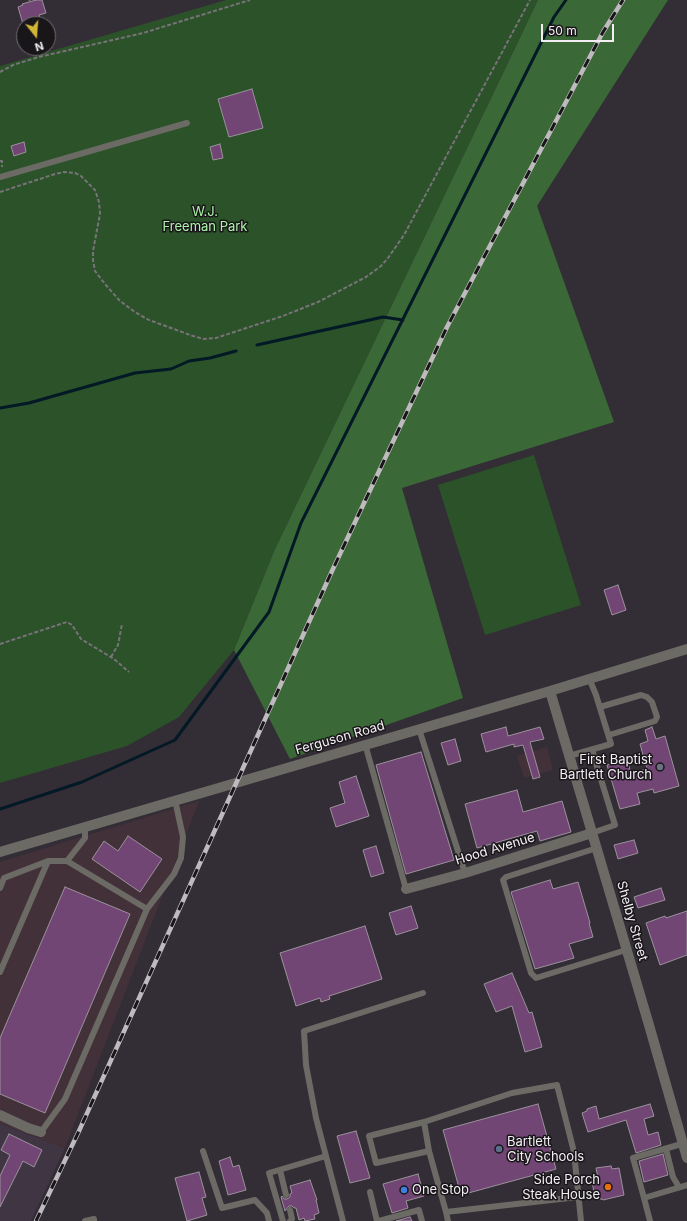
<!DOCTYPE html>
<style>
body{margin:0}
#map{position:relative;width:687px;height:1221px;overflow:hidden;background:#332d35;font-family:Inter,sans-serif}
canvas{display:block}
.north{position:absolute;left:16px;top:16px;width:40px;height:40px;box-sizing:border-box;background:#19161a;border:1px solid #706c71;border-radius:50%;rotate:163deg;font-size:11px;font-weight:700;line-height:16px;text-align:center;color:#f2eef3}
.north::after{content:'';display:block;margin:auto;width:14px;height:18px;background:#d2b736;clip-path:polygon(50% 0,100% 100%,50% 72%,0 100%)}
.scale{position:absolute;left:541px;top:24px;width:73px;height:18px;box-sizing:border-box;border:2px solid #f2eef3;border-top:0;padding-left:5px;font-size:12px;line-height:14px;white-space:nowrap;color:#f2eef3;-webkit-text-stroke:3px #19161a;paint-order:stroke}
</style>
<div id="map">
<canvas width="687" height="1221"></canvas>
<div class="north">N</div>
<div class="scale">50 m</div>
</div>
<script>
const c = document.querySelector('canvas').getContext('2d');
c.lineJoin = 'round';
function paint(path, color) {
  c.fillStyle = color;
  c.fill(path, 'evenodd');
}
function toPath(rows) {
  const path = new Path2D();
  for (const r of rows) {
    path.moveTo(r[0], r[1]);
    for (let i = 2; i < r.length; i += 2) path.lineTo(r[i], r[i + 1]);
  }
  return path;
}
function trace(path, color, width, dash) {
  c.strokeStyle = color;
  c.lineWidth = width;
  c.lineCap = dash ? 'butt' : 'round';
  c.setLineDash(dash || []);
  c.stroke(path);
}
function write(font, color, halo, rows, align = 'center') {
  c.font = font + ' Inter,sans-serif';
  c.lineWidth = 3;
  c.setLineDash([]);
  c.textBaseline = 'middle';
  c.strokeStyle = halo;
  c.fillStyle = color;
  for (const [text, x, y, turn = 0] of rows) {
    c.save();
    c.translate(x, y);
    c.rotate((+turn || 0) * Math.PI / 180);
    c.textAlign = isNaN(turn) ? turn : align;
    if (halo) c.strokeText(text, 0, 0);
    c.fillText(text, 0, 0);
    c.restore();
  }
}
const built = toPath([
 [0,1124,65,1148,31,1221,0,1221]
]);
const industrial = toPath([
 [547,747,553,770,524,778,517,756],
 [199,801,65,1148,0,1124,0,862]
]);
const green = toPath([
 [226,0,538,0,275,549,234,650,179,717,127,746,0,783,0,66],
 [534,455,581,605,485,635,438,485]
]);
const forest = toPath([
 [538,0,668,0,537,206,614,422,402,488,463,698,290,759,234,650,275,549]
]);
const stream = toPath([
 [257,345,383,317,403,320],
 [0,408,29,403,135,373,171,369,189,361,210,358,236,351],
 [0,809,82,782,175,740,269,612,301,523,554,17,566,0]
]);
const building = toPath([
 [36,0,42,0,46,13,39,15,40,20,32,22,33,24,23,24,18,7,23,5,22,4,36,0],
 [252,89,263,128,229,137,218,99,252,89],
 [24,142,26,152,14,156,11,146,24,142],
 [220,144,223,158,213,160,210,147,220,144],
 [618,585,626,610,612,615,604,590,618,585],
 [506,727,508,736,540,727,544,739,530,742,540,777,533,779,523,745,514,747,514,744,486,752,481,734,506,727],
 [652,727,656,739,665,736,679,786,654,793,653,789,637,793,640,804,620,809,607,765,627,759,631,773,647,769,640,744,648,741,645,730,652,727],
 [455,739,461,761,448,765,441,743,455,739],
 [421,752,454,860,406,874,376,765,421,752],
 [356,776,369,816,336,827,330,808,345,803,339,782,356,776],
 [517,790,523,812,562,801,571,832,540,841,537,831,477,848,465,804,517,790],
 [128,836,162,859,140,892,92,859,104,841,118,851,128,836],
 [634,840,638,853,618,859,614,845,634,840],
 [376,846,384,873,371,877,363,850,376,846],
 [550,880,553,889,578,882,590,923,589,923,593,937,569,944,574,958,535,969,511,892,550,880],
 [65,887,130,914,45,1113,0,1094,0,1038,65,887],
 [661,888,665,900,638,908,634,897,661,888],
 [411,906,418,928,396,935,389,913,411,906],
 [687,911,687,955,660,965,646,923,665,916,666,918,687,911],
 [365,926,382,979,329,996,330,999,321,1002,320,998,296,1006,280,953,365,926],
 [512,973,529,1013,532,1012,542,1047,525,1052,512,1006,496,1012,484,984,512,973],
 [538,1104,556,1169,461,1195,443,1130,538,1104],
 [650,1104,654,1116,644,1119,648,1135,658,1132,661,1145,636,1153,626,1120,588,1132,582,1113,587,1111,587,1109,596,1106,599,1119,650,1104],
 [356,1131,370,1178,350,1183,337,1136,356,1131],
 [9,1134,42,1150,34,1167,23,1161,0,1207,0,1176,10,1155,1,1150,9,1134],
 [663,1154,668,1175,644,1182,639,1161,663,1154],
 [230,1157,233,1167,239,1165,246,1190,228,1195,219,1161,230,1157],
 [611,1166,612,1169,619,1168,624,1195,603,1200,602,1199,600,1199,599,1196,595,1196,591,1178,598,1177,596,1168,611,1166],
 [199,1172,206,1197,202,1198,207,1215,187,1221,175,1178,199,1172],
 [418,1174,424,1196,406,1201,408,1208,392,1213,383,1184,418,1174],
 [310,1180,317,1200,316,1200,319,1213,314,1215,315,1219,305,1221,304,1218,299,1220,296,1208,294,1208,292,1206,289,1206,285,1211,281,1197,282,1196,284,1199,287,1199,290,1197,290,1194,292,1193,290,1186,310,1180],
 [410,1217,412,1221,396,1221,410,1217]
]);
const path = toPath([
 [29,0,30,1],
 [0,72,13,65,39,57,143,33,250,0],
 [0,161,2,161,2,167],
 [0,192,55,174,64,172,75,173,81,176,95,190,99,202,100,214,93,251,93,260,95,271,105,284,120,301,135,312,149,320,193,336,204,339,216,338,283,316,318,302,366,277,381,266,388,258,404,235,530,0],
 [0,644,67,622,72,625,81,639,114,659,129,672],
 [111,657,118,645,122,624]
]);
const service = toPath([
 [0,177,187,123],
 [600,707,641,695,647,697,652,702,657,717,655,721,609,735],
 [419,729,465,873],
 [365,744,406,889],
 [592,750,615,825,592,833],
 [569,756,611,744,596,695,589,678],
 [597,848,506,877,503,880,531,973,536,978,626,950],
 [67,861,85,838,85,826],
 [0,888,4,878,48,861],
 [147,909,174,874,181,858,183,837,175,800],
 [0,972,48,861,67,861,147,909,65,1099,41,1132],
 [424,1122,429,1151,376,1163,369,1136,424,1122,512,1093,557,1085,574,1152,581,1221],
 [685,1143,633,1158,644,1198,687,1185],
 [666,1149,673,1177,679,1187],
 [203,1151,222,1208,255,1200,267,1213,269,1221],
 [429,1151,446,1212,578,1197],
 [280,1170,286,1195],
 [370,1192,377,1221],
 [644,1198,650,1221],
 [446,1212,448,1221],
 [85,1221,94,1219,94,1221],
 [283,1221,269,1173,326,1156],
 [290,1221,292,1219,290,1210],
 [343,1221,316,1118,306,1065,304,1031,423,993],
 [379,1221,419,1210,422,1221]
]);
const minor = toPath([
 [550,691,649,1025,687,1158],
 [0,852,550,691,687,649],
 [406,889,465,873,592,833],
 [0,1115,28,1128,41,1132]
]);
const rail = toPath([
 [36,1221,79,1131,332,571,447,327,603,32,623,0]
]);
const markers = [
 [660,767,4,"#6b7280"],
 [499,1149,4,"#5c6f8a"],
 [608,1187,4,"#e8710a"],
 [404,1190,4,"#3f7fe0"]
];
const parkNames = [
 ["W.J.",205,212],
 ["Freeman Park",205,227]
];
const streetNames = [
 ["Ferguson Road",340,738,-16],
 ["Hood Avenue",495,849,-17],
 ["Shelby Street",632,921,74]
];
const poiNames = [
 ["First Baptist",652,760],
 ["Bartlett Church",652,775],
 ["Bartlett",507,1142,"left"],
 ["City Schools",507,1157,"left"],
 ["Side Porch",600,1180],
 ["Steak House",600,1195],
 ["One Stop",412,1190,"left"]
];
paint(built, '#3f3543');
paint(industrial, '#433139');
paint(green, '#2b5229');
paint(forest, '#3a6837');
trace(stream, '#031925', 3);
paint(building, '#714574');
trace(building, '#9b929b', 1);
trace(path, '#787379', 2, [4, 2]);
trace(service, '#6c6a65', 6);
trace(minor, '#6c6a65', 10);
trace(rail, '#bfbac0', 4.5);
trace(rail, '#19161a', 3, [9]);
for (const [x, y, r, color] of markers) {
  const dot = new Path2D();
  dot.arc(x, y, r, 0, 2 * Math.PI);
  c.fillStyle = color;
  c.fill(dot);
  trace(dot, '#19161a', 1.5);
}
write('13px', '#adf3a9', '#19161a', parkNames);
write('13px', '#f2eef3', '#19161a', streetNames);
write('13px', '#f2eef3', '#19161a', poiNames, 'right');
</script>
